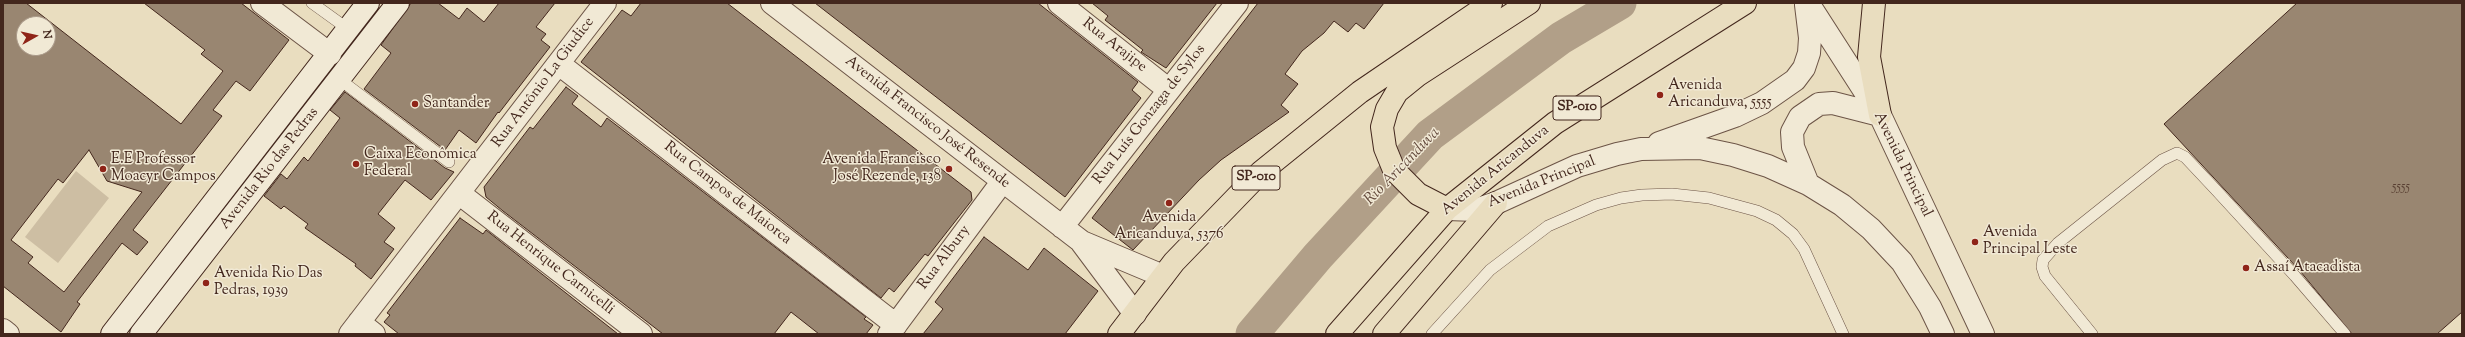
<!DOCTYPE html>
<meta charset="utf-8">
<style>
body{margin:0}
#map{position:relative;width:2465px;height:337px;overflow:hidden;background:#e9ddbf;font-family:"Sorts Mill Goudy",serif}
canvas{display:block}
.frame{position:absolute;inset:0;border:4px solid #43271d;pointer-events:none}
.north{position:absolute;left:16px;top:16px;width:40px;height:40px;box-sizing:border-box;background:#f1e9d5;border:1px solid #ab9b8b;border-radius:50%;rotate:82deg;font-size:11px;font-weight:700;line-height:16px;text-align:center;color:#43271d}
.north::after{content:'';display:block;margin:auto;width:14px;height:18px;background:#8f2418;clip-path:polygon(50% 0,100% 100%,50% 72%,0 100%)}
</style>
<div id="map">
<canvas width="2465" height="337"></canvas>
<div class="frame"></div>
<div class="north">N</div>
</div>
<script>
const c = document.querySelector('canvas').getContext('2d');
c.lineJoin = 'round';
function paint(path, color) {
  c.fillStyle = color;
  c.fill(path, 'evenodd');
}
function toPath(rows) {
  const path = new Path2D();
  for (const r of rows) {
    path.moveTo(r[0], r[1]);
    for (let i = 2; i < r.length; i += 2) path.lineTo(r[i], r[i + 1]);
  }
  return path;
}
function trace(path, color, width, dash) {
  c.strokeStyle = color;
  c.lineWidth = width;
  c.lineCap = dash ? 'butt' : 'round';
  c.setLineDash(dash || []);
  c.stroke(path);
}
function write(font, color, halo, rows, align = 'center') {
  c.font = font + ' "Sorts Mill Goudy",serif';
  c.lineWidth = 3;
  c.setLineDash([]);
  c.textBaseline = 'middle';
  c.strokeStyle = halo;
  c.fillStyle = color;
  for (const [text, x, y, turn = 0] of rows) {
    c.save();
    c.translate(x, y);
    c.rotate((+turn || 0) * Math.PI / 180);
    c.textAlign = isNaN(turn) ? turn : align;
    if (halo) c.strokeText(text, 0, 0);
    c.fillText(text, 0, 0);
    c.restore();
  }
}
const green = toPath([
 [76,171,109,198,58,263,25,237]
]);
const river = toPath([
 [1252,334,1318,256,1430,135,1561,38,1620,3]
]);
const building = toPath([
 [3,3,26,3,181,124,223,71,201,54,205,50,144,3,241,3,289,40,250,91,236,81,213,110,222,116,133,230,148,242,137,255,122,243,77,302,80,304,61,332,3,286,3,3],
 [24,24,48,24,48,48,24,48,24,24],
 [89,150,107,181,142,192,64,292,28,263,33,257,11,240,58,179,63,183,89,150],
 [411,3,438,3,459,19,467,8,484,22,499,3,555,3,536,27,546,34,541,40,550,47,499,113,498,112,476,143,459,130,445,150,364,89,391,53,381,45,411,3],
 [641,3,727,3,971,192,972,200,928,256,925,254,894,292,889,288,881,298,581,62,622,10,631,16,641,3],
 [815,3,1038,3,1138,82,1132,90,1141,98,1065,197,815,3],
 [1092,3,1217,3,1166,68,1141,52,1143,50,1105,20,1108,16,1092,3],
 [1258,3,1384,3,1364,29,1356,23,1348,32,1334,21,1324,33,1302,51,1285,74,1298,84,1281,105,1289,112,1221,160,1199,180,1133,250,1092,218,1258,3],
 [2297,3,2462,3,2462,312,2437,334,2352,334,2300,271,2164,124,2297,3],
 [566,87,578,96,572,104,601,127,607,118,866,317,864,319,873,325,866,334,819,334,791,312,774,334,663,334,503,211,486,197,484,187,530,127,533,129,566,87],
 [345,92,445,168,454,172,431,200,405,180,378,214,395,228,384,242,394,249,371,279,355,266,356,264,305,228,308,224,284,206,281,209,264,196,281,174,287,179,304,157,308,161,340,118,330,110,345,92],
 [460,218,483,234,486,230,618,334,399,334,384,322,390,315,387,313,460,218],
 [984,237,1028,270,1044,248,1098,291,1065,334,923,334,943,309,935,302,984,237]
]);
const service = toPath([
 [312,3,348,29],
 [339,79,449,162],
 [1432,334,1490,270,1548,226,1596,205,1621,198,1642,195,1672,194,1709,198,1757,211,1776,220,1793,234,1804,249,1843,334],
 [2092,334,2045,276,2042,267,2043,260,2058,243,2162,160,2177,153,2185,157,2216,190,2295,276,2345,334]
]);
const minor = toPath([
 [262,3,330,54],
 [772,3,1082,242,1163,276],
 [1059,3,1169,90],
 [559,64,896,325],
 [460,194,641,334],
 [1062,227,1237,3],
 [1082,243,1135,314],
 [359,322,374,334],
 [3,330,8,334],
 [350,334,605,3],
 [889,334,1002,182]
]);
const tertiary = toPath([
 [1808,3,1880,115,1983,334],
 [1659,143,1735,116,1762,103,1795,80,1804,68,1809,53,1810,38,1806,5],
 [1808,184,1793,147,1792,132,1800,117,1819,104,1833,103,1880,115],
 [1447,209,1476,210,1496,203,1577,166,1617,154,1641,149,1700,148,1733,155,1768,166,1808,184,1842,205,1871,229,1902,262,1930,307,1943,334]
]);
const secondary = toPath([
 [112,334,368,3],
 [141,334,398,3]
]);
const trunk = toPath([
 [1874,3,1869,57,1880,115],
 [1447,209,1418,194,1394,170,1385,148,1382,127,1387,109,1397,92,1418,75,1529,3],
 [1119,334,1174,262,1261,172,1360,92,1491,3],
 [1337,334,1447,209,1555,123,1745,3],
 [1384,334,1496,203]
]);
const markers = [
 [1660,95,4,"#8f2418"],
 [415,104,4,"#8f2418"],
 [356,164,4,"#8f2418"],
 [103,169,4,"#8f2418"],
 [949,169,4,"#8f2418"],
 [1169,203,4,"#8f2418"],
 [1975,242,4,"#8f2418"],
 [2246,268,4,"#8f2418"],
 [206,283,4,"#8f2418"]
];
const numberNames = [
 ["5555",2401,188]
];
const shields = [
 [1577,108,48],
 [1256,178,48]
];
const shieldNames = [
 ["SP-010",1577,108],
 ["SP-010",1256,178]
];
const streetNames = [
 ["Rua Arajipe",1114,46,38],
 ["Rua Antônio La Giudice",544,83,-53],
 ["Rua Luís Gonzaga de Sylos",1150,115,-52],
 ["Avenida Francisco José Resende",927,123,38],
 ["Avenida Principal",1902,165,64],
 ["Avenida Rio das Pedras",270,169,-52],
 ["Avenida Aricanduva",1496,171,-39],
 ["Avenida Principal",1542,183,-22],
 ["Rua Campos de Maiorca",727,194,38],
 ["Rua Albury",945,258,-53],
 ["Rua Henrique Carnicelli",550,264,38]
];
const poiNames = [
 ["Avenida",1668,86],
 ["Aricanduva, 5555",1668,103],
 ["Santander",423,104],
 ["Caixa Econômica",364,155],
 ["Federal",364,172],
 ["E.E Professor",111,160],
 ["Moacyr Campos",111,177],
 ["Avenida Francisco",941,160,"right"],
 ["José Rezende, 138",941,177,"right"],
 ["Avenida",1169,218,"center"],
 ["Aricanduva, 5376",1169,235,"center"],
 ["Avenida",1983,233],
 ["Principal Leste",1983,250],
 ["Assaí Atacadista",2254,268],
 ["Avenida Rio Das",214,274],
 ["Pedras, 1939",214,291]
];
const waterNames = [
 ["Rio Aricanduva",1403,167,-46]
];
paint(green, '#cdbea3');
trace(river, '#b19f88', 33);
paint(building, '#998671');
trace(building, '#43271d', 1);
trace(service, '#6c5446', 12);
trace(minor, '#6c5446', 24);
trace(tertiary, '#6c5446', 24);
trace(secondary, '#43271d', 24);
trace(trunk, '#43271d', 24);
trace(service, '#f1e9d5', 11);
trace(minor, '#f1e9d5', 22);
trace(tertiary, '#f1e9d5', 22);
trace(secondary, '#f1e9d5', 22);
trace(trunk, '#e9ddbf', 22);
for (const [x, y, r, color] of markers) {
  const dot = new Path2D();
  dot.arc(x, y, r, 0, 2 * Math.PI);
  c.fillStyle = color;
  c.fill(dot);
  trace(dot, '#f1e9d5', 1.5);
}
write('13px', '#583f32', null, numberNames);
for (const [x, y, w] of shields) {
  const box = new Path2D();
  box.roundRect(x - w / 2, y - 12, w, 24, 3);
  c.fillStyle = '#f1e9d5';
  c.fill(box);
  trace(box, '#43271d', 1);
}
write('bold 14px', '#43271d', null, shieldNames);
write('15px', '#43271d', '#f1e9d5', streetNames);
write('15px', '#43271d', '#f1e9d5', poiNames, 'left');
write('italic 16px', '#644b3d', '#f1e9d5', waterNames);
</script>
